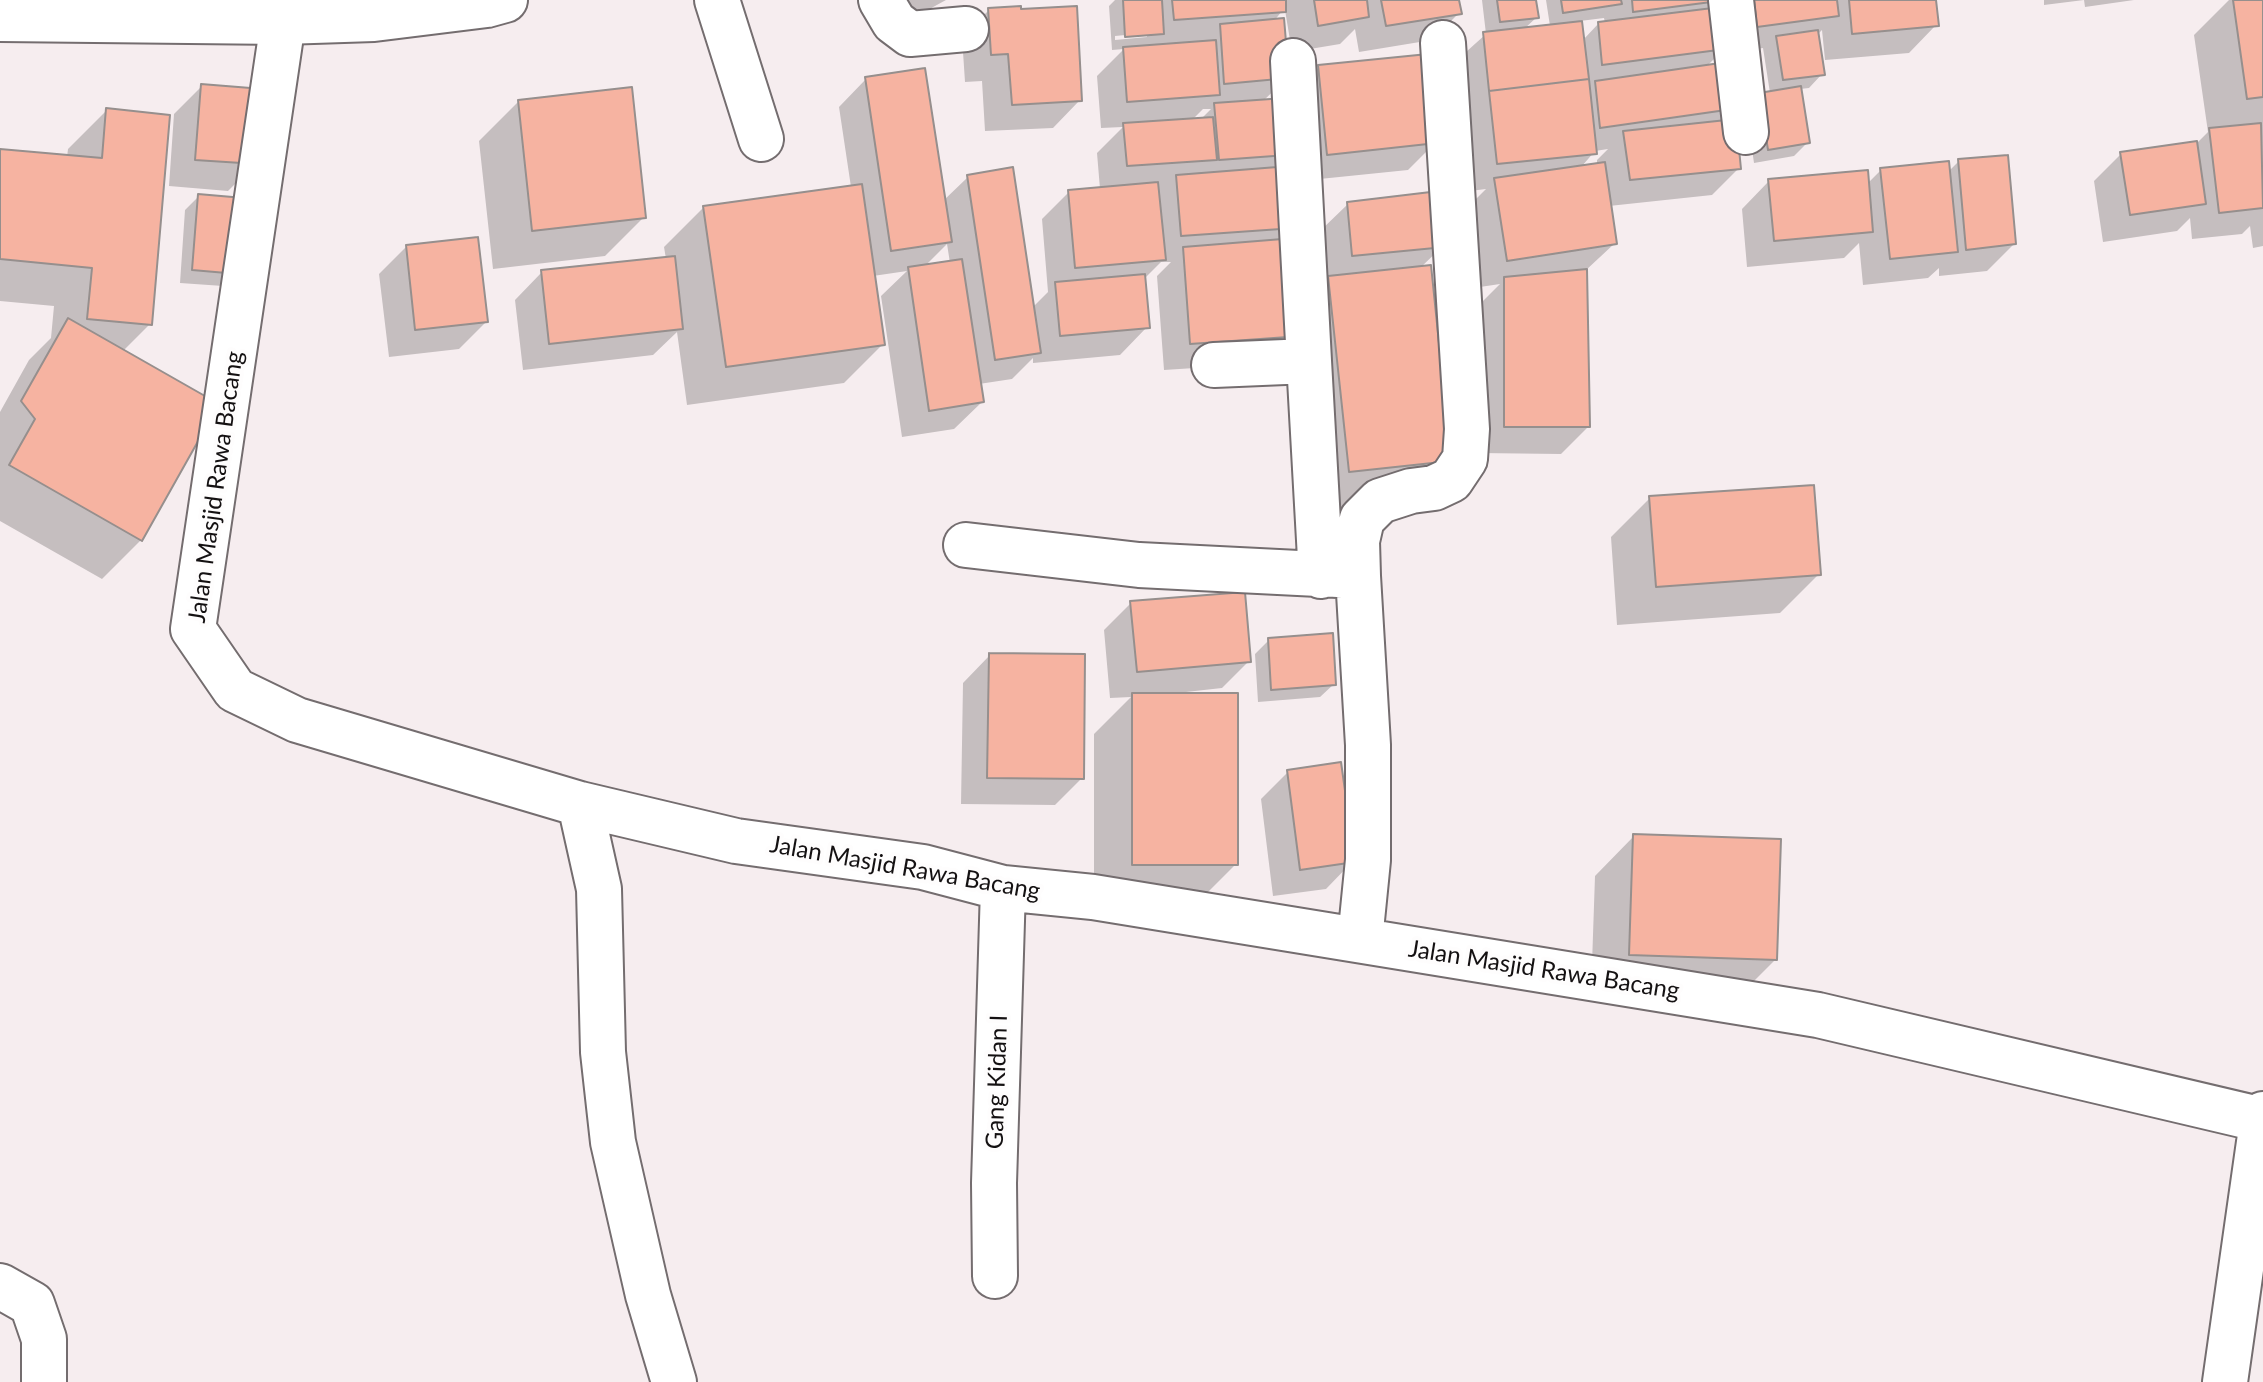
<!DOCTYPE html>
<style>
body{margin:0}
canvas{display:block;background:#f6edef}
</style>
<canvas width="2263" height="1382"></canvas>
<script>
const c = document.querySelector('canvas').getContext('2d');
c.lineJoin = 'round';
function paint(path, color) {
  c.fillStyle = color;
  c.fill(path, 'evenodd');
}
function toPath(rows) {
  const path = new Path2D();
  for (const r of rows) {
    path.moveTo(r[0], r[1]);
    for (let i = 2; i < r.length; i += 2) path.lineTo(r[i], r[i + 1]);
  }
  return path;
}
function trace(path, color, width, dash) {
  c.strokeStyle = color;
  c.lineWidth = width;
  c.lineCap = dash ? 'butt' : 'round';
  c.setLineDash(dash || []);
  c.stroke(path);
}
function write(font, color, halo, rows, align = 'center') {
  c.font = font + ' Lato,sans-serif';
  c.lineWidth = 8;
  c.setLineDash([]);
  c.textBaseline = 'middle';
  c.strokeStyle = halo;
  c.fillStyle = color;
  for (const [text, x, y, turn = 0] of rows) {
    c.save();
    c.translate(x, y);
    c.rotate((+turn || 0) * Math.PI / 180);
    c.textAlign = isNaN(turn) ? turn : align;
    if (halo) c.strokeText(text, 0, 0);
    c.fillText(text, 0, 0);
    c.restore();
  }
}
const shadow = toPath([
 [861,0,946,0,880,36],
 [1115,0,1457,0,1459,13,1432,40,1359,52,1355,29,1340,44,1292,52,1285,10,1282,11,1274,21,1287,78,1263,101,1286,154,1271,170,1320,231,1348,204,1443,246,1420,268,1449,461,1410,500,1310,510,1293,342,1272,363,1164,370,1157,276,1171,262,1161,262,1143,280,1147,327,1120,355,1033,363,1033,358,1012,379,979,384,982,402,954,429,902,437,881,296,907,271,873,276,883,344,844,383,687,405,677,332,653,355,523,370,515,300,542,272,666,259,664,247,703,208,851,187,839,107,866,79,943,201,968,177,1032,308,1048,292,1042,219,1069,192,1100,189,1097,153,1123,127,1101,128,1097,76,1124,49,1112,50,1109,6],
 [1147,33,1147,37,1115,40,1115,36],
 [1203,109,1211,109,1200,120,1192,120],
 [947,244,950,263,924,267],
 [1482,0,1534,0,1537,17,1524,29,1550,26,1546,0,1934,0,1936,25,1909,53,1825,60,1822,30,1817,35,1822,74,1809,88,1800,89,1808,142,1794,156,1754,163,1746,108,1770,93,1763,48,1730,53,1724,49,1706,67,1732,63,1739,168,1712,195,1609,206,1614,244,1585,271,1588,427,1561,454,1477,453,1478,306,1500,284,1480,287,1468,207,1486,189,1470,191,1456,61,1486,34],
 [1604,18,1605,23,1599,23,1583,40,1580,21],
 [1608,149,1597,160,1597,165,1582,166,1595,151],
 [2044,0,2134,0,2085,7,2084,0,2044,5],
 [2229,0,2263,0,2263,246,2253,248,2250,226,2242,234,2192,239,2190,218,2177,231,2103,242,2094,181,2121,154,2197,143,2208,132,2194,35],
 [989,10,1080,100,1053,128,985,131,982,81,965,82,962,37],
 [1319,67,1435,143,1408,170,1300,181,1291,95],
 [202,86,255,164,228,191,169,186,174,114],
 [518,102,644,217,605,256,493,269,479,141],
 [107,110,150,324,123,351,141,540,102,579,0,521,0,412,29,360,51,338,54,306,0,301,0,151,67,157,68,149],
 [1959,161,2014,244,1987,271,1939,276,1939,268,1928,278,1863,285,1859,243,1844,258,1747,267,1742,209,1769,181,1867,184,1881,170,1948,172],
 [199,196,242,200,223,286,180,283,185,210],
 [407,246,486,322,459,349,389,357,379,274],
 [1650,498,1819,574,1780,613,1617,625,1611,537],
 [1131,603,1249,661,1222,688,1186,692,1236,864,1197,903,1094,903,1094,734,1131,697,1110,698,1104,630],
 [1269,640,1334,684,1320,697,1258,702,1255,654],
 [990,655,1082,778,1055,805,961,804,963,683],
 [1288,772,1353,861,1326,889,1273,896,1261,799],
 [1634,836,1775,960,1736,999,1591,993,1595,876]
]);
const building = toPath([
 [1123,0,1162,0,1164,34,1125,37,1123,0],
 [1172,0,1286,0,1286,12,1174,20,1172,0],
 [1314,0,1367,0,1369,17,1318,26,1314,0],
 [1381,0,1459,0,1462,14,1386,26,1381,0],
 [1497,0,1536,0,1539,18,1500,22,1497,0],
 [1561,0,1621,0,1622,4,1563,13,1561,0],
 [1632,0,1727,0,1633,12,1632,0],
 [1754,0,1837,0,1839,16,1757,27,1754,0],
 [1849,0,1936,0,1939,26,1852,34,1849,0],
 [2233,0,2263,0,2263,97,2247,99,2233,0],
 [1021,6,1021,9,1077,6,1082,101,1012,105,1008,54,991,55,988,8,1021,6],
 [1721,7,1726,49,1602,65,1598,22,1721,7],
 [1284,18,1289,78,1224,84,1220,24,1284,18],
 [1582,21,1589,79,1489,91,1483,32,1582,21],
 [1818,30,1825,75,1783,80,1776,36,1818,30],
 [1216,40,1220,95,1127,102,1123,47,1216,40],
 [1428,54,1437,143,1327,155,1318,65,1428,54],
 [1734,61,1740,108,1600,128,1595,81,1734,61],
 [925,68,952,242,891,251,865,77,925,68],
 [1589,79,1597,154,1497,164,1489,91,1589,79],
 [201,84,263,89,257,164,195,160,201,84],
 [1801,86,1810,143,1768,150,1759,93,1801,86],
 [632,87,646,218,532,231,518,100,632,87],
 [1285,98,1288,155,1219,160,1214,103,1285,98],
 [106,108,170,115,152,325,87,319,92,268,0,259,0,149,102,158,106,108],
 [1213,117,1217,160,1127,166,1123,123,1213,117],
 [1736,119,1741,169,1630,180,1623,131,1736,119],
 [2261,123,2263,208,2219,213,2209,128,2261,123],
 [2197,141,2206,204,2130,215,2120,152,2197,141],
 [2008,155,2016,244,1966,250,1958,159,2008,155],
 [1949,161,1958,252,1890,259,1880,168,1949,161],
 [1605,162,1617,244,1507,261,1494,178,1605,162],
 [1290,166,1295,228,1181,236,1176,175,1290,166],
 [1013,167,1041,353,995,360,967,175,1013,167],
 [1868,170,1873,232,1774,241,1768,179,1868,170],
 [1158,182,1166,260,1075,268,1068,190,1158,182],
 [862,184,885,345,726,367,703,206,862,184],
 [1439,191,1445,247,1352,256,1347,202,1439,191],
 [198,194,244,198,238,274,192,270,198,194],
 [478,237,488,322,415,330,406,245,478,237],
 [1295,238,1302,336,1190,344,1183,247,1295,238],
 [675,256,683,329,549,344,541,270,675,256],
 [962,259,984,402,929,411,908,267,962,259],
 [1431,265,1451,461,1349,472,1328,276,1431,265],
 [1587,269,1590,427,1504,427,1504,277,1587,269],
 [1145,274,1150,328,1060,336,1055,282,1145,274],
 [68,318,219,404,142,541,9,465,35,419,21,401,68,318],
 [1814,485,1821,575,1656,587,1649,496,1814,485],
 [1245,592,1251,662,1137,672,1130,601,1245,592],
 [1333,633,1336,685,1271,690,1268,638,1333,633],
 [989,653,1085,654,1084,779,987,778,989,653],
 [1132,693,1238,693,1238,865,1132,865,1132,693],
 [1341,762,1355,862,1300,870,1287,770,1341,762],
 [1633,834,1781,839,1777,960,1629,955,1633,834]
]);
const minor = toPath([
 [717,0,761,139],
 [881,0,894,22,910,34,966,29],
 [1731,0,1746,132],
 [283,22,193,629,235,690,297,720,580,804,736,841,923,867,1003,888,1093,897,1818,1015,2263,1120],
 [1293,61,1309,361],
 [1214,365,1309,361,1321,576],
 [966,545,1139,565,1358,576],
 [580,804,599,889,603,1052,613,1142,648,1295,674,1382],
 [1360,940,1368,860,1368,745,1358,576,1357,541,1362,519,1380,501,1411,491,1434,488,1451,480,1465,459,1467,429,1443,43],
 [995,1276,994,1183,1003,888],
 [0,1286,32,1304,44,1339,44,1382],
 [2225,1382,2263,1114]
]);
const major = toPath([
 [0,19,283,22,374,19,487,5,505,0]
]);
const streetNames = [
 ["Jalan Masjid Rawa Bacang",216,487,-82],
 ["Jalan Masjid Rawa Bacang",905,868,10],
 ["Jalan Masjid Rawa Bacang",1544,970,9],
 ["Gang Kidan I",997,1082,-88]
];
paint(shadow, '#0003');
paint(building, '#f6b3a1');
trace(building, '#968f8d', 2);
trace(minor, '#746d6f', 48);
trace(major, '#746d6f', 48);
trace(minor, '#fff', 44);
trace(major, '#fff', 44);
write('24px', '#141112', '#fefdfd', streetNames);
</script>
